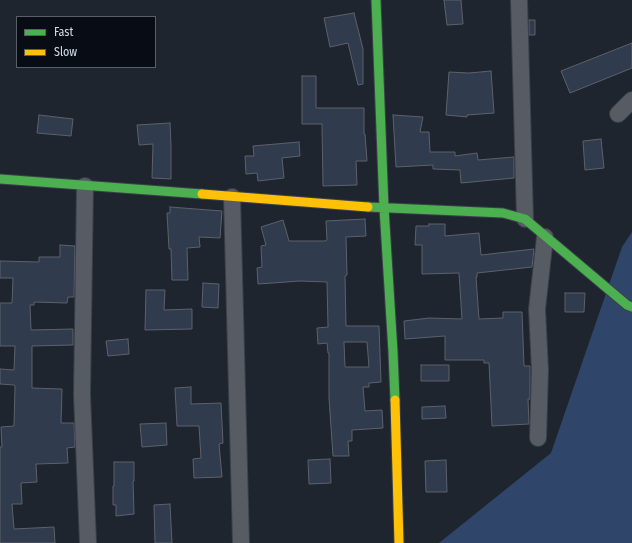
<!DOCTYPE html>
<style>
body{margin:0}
#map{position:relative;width:632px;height:543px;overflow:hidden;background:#1f252f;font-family:"Fira Sans Condensed",sans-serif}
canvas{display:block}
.legend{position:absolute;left:16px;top:16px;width:140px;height:52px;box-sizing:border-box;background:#080d15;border:1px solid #595f69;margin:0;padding:5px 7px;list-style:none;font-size:12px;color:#d3dbe8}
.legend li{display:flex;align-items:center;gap:8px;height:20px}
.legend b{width:20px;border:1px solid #595f69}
</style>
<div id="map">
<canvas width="632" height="543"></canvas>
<ul class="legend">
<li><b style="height:5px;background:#4caf50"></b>Fast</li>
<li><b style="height:5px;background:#ffc107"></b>Slow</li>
</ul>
</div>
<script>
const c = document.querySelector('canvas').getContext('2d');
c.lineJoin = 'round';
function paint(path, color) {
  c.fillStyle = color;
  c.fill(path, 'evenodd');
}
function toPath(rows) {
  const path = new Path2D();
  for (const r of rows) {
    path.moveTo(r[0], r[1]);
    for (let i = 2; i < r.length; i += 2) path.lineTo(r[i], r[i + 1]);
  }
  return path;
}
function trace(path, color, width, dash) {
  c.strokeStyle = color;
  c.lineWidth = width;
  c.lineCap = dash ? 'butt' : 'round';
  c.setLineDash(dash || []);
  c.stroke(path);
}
const green = toPath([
 [632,232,632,543,439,543,551,453,622,247]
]);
const building = toPath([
 [444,0,461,0,463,24,447,25,444,0],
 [354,13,363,49,363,84,358,85,348,43,330,47,324,18,354,13],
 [529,20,535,20,535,35,529,35,529,20],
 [632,43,632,68,570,93,561,71,632,43],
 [491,71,494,113,467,115,467,117,446,115,449,72,469,73,491,71],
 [302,76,316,76,316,108,364,108,364,134,365,134,367,161,356,161,357,185,323,186,322,124,302,124,302,76],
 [39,115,73,119,71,136,37,133,39,115],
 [393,115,423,117,420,132,429,132,430,152,455,152,455,156,477,153,478,160,514,157,514,178,461,183,460,170,433,169,433,165,396,167,393,115],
 [170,123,171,145,171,179,152,178,153,144,139,145,137,125,170,123],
 [601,139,604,168,585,170,583,141,601,139],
 [299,142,300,156,282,158,284,178,258,181,257,173,246,174,245,156,254,156,253,146,299,142],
 [170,207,222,211,220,238,199,237,200,247,187,248,188,280,172,280,171,249,169,249,167,213,170,213,170,207],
 [365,219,366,236,346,237,347,275,345,276,346,326,379,326,381,382,369,383,369,387,363,387,365,411,382,410,383,428,352,430,352,441,348,441,349,456,333,456,329,398,329,353,328,353,327,343,318,344,317,328,328,327,327,282,300,281,258,284,257,268,262,267,261,246,266,245,261,227,283,220,289,241,325,241,327,240,326,221,365,219],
 [344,342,367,342,369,367,345,367,344,342],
 [429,224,445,224,445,236,479,233,481,255,534,249,532,267,477,273,477,277,476,277,479,319,503,318,503,312,522,312,524,366,530,366,530,399,528,399,529,424,492,426,489,363,484,363,484,360,445,360,445,336,405,339,404,321,429,318,462,319,459,273,422,274,422,245,415,245,416,226,429,226,429,224],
 [60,245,75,246,74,297,68,297,67,303,34,302,34,305,30,305,31,330,73,329,73,345,32,346,32,388,62,389,61,423,74,423,75,447,67,448,68,463,36,464,37,482,21,483,22,504,12,504,14,529,54,527,55,543,0,543,0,447,2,447,1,427,14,426,15,386,14,385,0,384,0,369,14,370,15,346,0,346,0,303,12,303,13,278,0,278,0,261,39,262,39,257,60,257,60,245],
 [203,283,219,284,218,308,202,307,203,283],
 [146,290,165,290,164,310,192,309,192,329,145,330,146,290],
 [565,293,585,293,584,312,565,312,565,293],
 [128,339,129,354,108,356,106,341,128,339],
 [421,365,449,365,449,381,421,381,421,365],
 [191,387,191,404,221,403,223,443,219,444,222,477,194,478,193,459,201,458,199,426,177,426,175,388,191,387],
 [445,406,446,418,422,419,422,407,445,406],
 [166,423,167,445,142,447,140,424,166,423],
 [330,459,331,483,309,484,308,460,330,459],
 [446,460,447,492,426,492,425,461,446,460],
 [114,462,134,462,134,481,133,481,134,514,116,516,116,505,113,505,113,486,114,486,114,462],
 [170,504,172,543,155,543,154,505,170,504]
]);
const street = toPath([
 [519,0,525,219],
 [618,114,632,100],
 [85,186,82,395,88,543],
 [232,197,241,543],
 [538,438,540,370,537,309,545,237]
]);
const fast = toPath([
 [376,0,384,208,393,352,395,400],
 [0,179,202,194],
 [368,207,503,213,525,219,627,305,632,307]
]);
const slow = toPath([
 [202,194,368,207],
 [395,400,399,543]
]);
paint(green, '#2f466a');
paint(building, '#303c4e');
trace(building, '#5c616a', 1);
trace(street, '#3a4049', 18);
trace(fast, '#3a4049', 11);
trace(slow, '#3a4049', 11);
trace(street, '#575c64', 16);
trace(fast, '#4caf50', 9);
trace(slow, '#ffc107', 9);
</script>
